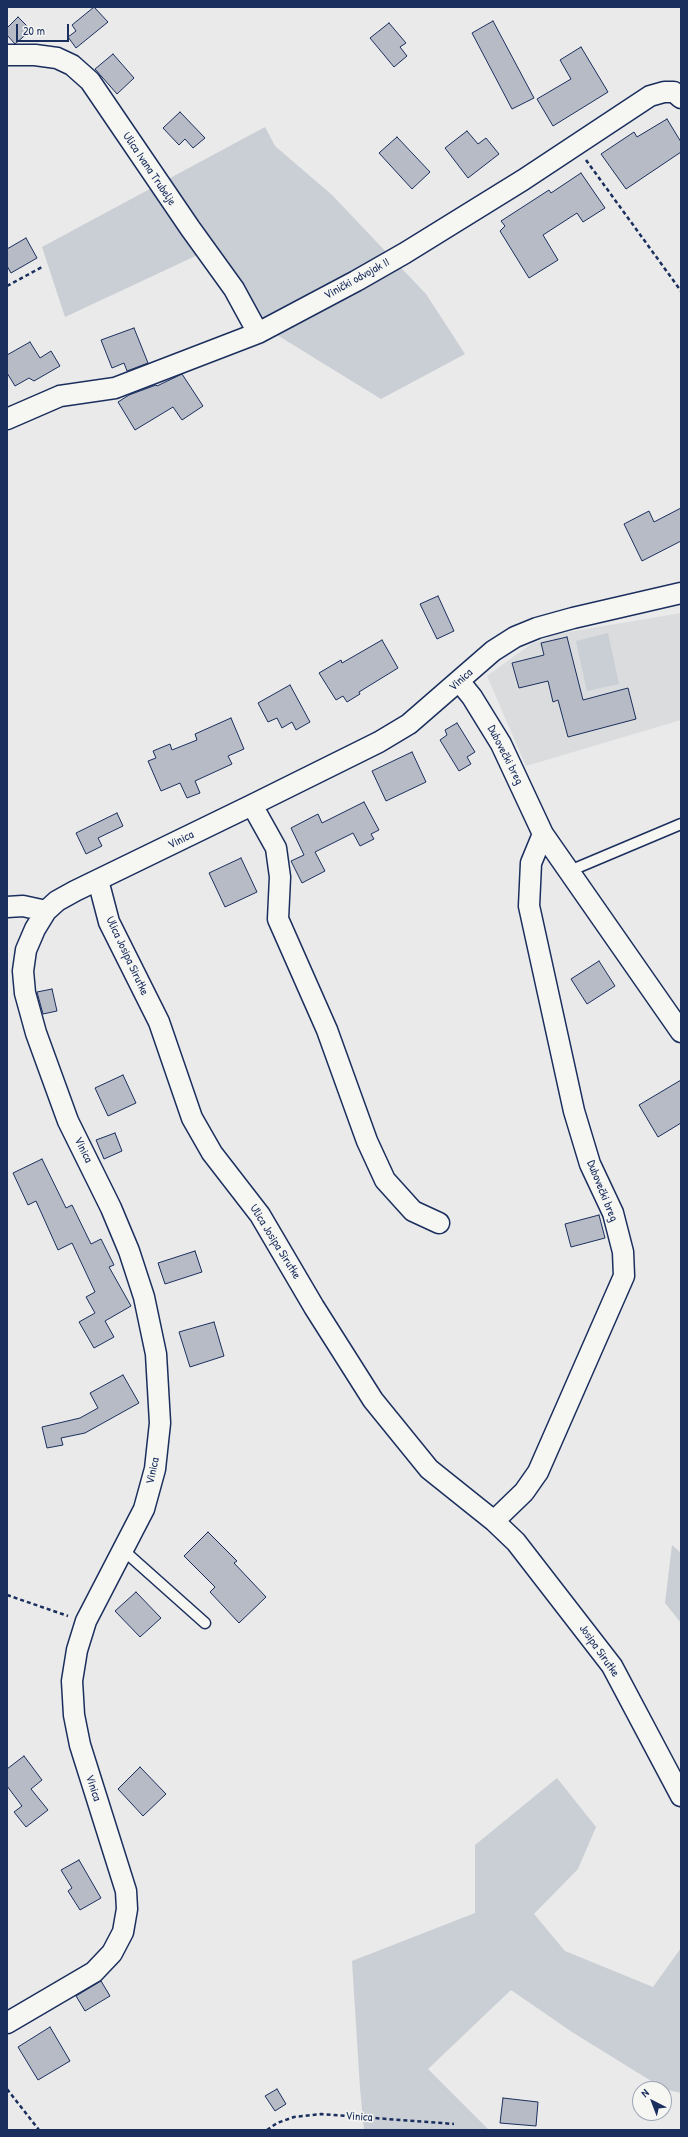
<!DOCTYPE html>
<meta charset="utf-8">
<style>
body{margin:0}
#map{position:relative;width:688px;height:2137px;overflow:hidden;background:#e9eae9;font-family:"Patrick Hand",sans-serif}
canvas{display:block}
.frame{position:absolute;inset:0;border:8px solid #1b2f5e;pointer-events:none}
.north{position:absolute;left:632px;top:2081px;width:40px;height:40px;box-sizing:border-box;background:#f6f6f2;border:1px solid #9ea6b7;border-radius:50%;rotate:318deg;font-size:11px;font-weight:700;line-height:16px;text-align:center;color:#1b2f5e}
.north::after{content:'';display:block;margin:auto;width:14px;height:18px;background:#1b2f5e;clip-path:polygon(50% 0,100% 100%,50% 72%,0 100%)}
.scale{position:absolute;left:16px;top:24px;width:53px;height:18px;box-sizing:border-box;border:2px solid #1b2f5e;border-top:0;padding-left:5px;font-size:12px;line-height:14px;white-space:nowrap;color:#1b2f5e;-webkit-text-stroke:3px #f6f6f2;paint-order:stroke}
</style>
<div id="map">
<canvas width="688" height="2137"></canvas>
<div class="frame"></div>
<div class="north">N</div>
<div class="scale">20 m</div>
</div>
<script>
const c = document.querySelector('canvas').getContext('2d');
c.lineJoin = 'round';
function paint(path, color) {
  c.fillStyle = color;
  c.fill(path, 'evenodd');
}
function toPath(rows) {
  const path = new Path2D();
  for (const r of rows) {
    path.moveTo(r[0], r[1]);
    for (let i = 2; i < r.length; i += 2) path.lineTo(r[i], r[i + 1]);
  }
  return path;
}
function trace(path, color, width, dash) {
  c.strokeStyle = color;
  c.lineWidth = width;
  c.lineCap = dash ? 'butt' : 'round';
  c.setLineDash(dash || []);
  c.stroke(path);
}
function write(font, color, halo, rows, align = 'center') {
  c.font = font + ' "Patrick Hand",sans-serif';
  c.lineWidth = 3;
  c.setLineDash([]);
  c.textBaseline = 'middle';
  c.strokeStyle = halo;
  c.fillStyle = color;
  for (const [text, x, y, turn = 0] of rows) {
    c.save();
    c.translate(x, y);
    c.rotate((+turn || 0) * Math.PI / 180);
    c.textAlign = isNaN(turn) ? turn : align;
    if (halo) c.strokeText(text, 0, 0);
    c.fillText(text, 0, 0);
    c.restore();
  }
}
const built = toPath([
 [681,613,681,720,526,766,487,676,531,644,557,634]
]);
const green = toPath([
 [265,127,275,146,332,195,426,294,465,354,381,399,243,314,204,252,65,317,42,247],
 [608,633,619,684,587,691,576,641],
 [672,1545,681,1553,681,1623,665,1603],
 [557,1778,596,1827,578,1869,534,1914,565,1951,653,1987,681,1948,681,2093,664,2089,572,2032,511,1990,428,2069,489,2130,364,2130,360,2088,352,1961,475,1913,475,1845]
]);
const building = toPath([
 [94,7,108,22,76,48,68,37,76,31,72,25,94,7],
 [18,17,31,30,15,44,7,35,7,28,18,17],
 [493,21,534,98,512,109,472,33,493,21],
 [389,23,406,43,400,47,407,56,394,67,370,38,389,23],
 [581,47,608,92,553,126,537,99,571,79,560,60,581,47],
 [113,54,134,78,117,94,95,69,113,54],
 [180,112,205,138,193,148,185,139,179,145,163,128,180,112],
 [667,119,681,142,681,152,626,189,601,154,634,132,637,137,667,119],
 [467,131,478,144,486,138,499,154,468,178,445,148,467,131],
 [397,137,430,172,412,189,379,153,397,137],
 [581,173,605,208,583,222,577,213,543,235,558,260,529,278,500,231,505,226,501,221,549,190,551,193,581,173],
 [26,238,37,258,11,273,7,266,7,249,26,238],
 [134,328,148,363,127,371,124,363,112,368,101,340,134,328],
 [30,342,40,358,51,351,60,366,34,381,29,378,15,386,7,373,7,355,30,342],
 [182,374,203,406,182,420,173,407,135,430,118,402,129,395,156,385,157,386,182,374],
 [681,508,681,541,642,561,624,524,649,511,654,522,681,508],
 [438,596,454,631,437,639,420,604,438,596],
 [567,637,583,700,628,688,636,719,568,737,558,700,553,702,548,681,519,688,512,663,544,655,541,643,567,637],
 [382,640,398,668,359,692,360,694,347,702,343,696,336,700,319,673,341,660,342,663,382,640],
 [290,685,310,722,296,730,292,722,282,728,277,718,268,722,258,703,290,685],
 [231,718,244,749,228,756,232,764,195,781,200,793,187,798,180,783,161,791,148,761,156,758,153,751,170,744,172,750,197,740,195,734,231,718],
 [457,723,475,752,467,757,471,764,459,771,440,740,447,735,445,730,457,723],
 [412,752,426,782,386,801,372,771,412,752],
 [364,802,379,830,371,834,374,839,360,846,353,833,315,852,325,871,302,883,291,861,304,855,291,828,318,814,322,823,364,802],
 [117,813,123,826,98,838,102,846,86,854,76,833,117,813],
 [241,858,257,892,225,907,209,873,241,858],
 [599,961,615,986,587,1004,571,979,599,961],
 [52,989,57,1011,43,1014,37,992,52,989],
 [123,1075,136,1103,108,1116,95,1088,123,1075],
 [681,1080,681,1123,658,1137,639,1105,681,1080],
 [115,1133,122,1151,104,1159,96,1140,115,1133],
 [42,1159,66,1208,72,1205,91,1244,101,1239,114,1265,109,1267,131,1306,105,1321,114,1337,94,1348,79,1322,95,1313,86,1297,95,1292,72,1243,58,1250,36,1201,28,1205,13,1173,42,1159],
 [599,1215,605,1238,571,1247,565,1224,599,1215],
 [195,1251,202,1272,165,1284,158,1263,195,1251],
 [214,1322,224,1356,190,1367,179,1332,214,1322],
 [123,1375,139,1403,85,1433,61,1438,63,1445,47,1448,42,1427,80,1418,98,1408,90,1393,123,1375],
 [208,1532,237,1561,234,1563,266,1597,239,1623,210,1592,215,1587,184,1556,208,1532],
 [136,1592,161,1618,140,1637,115,1611,136,1592],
 [24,1756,42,1780,31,1789,48,1810,26,1827,14,1812,22,1806,7,1786,7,1769,24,1756],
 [140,1767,166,1794,143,1816,118,1789,140,1767],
 [79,1860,101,1898,80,1910,68,1891,72,1888,61,1870,79,1860],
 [101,1981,110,1996,85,2011,76,1996,101,1981],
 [50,2027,70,2061,38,2080,18,2047,50,2027],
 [277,2089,286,2104,275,2111,265,2096,277,2089],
 [503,2098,538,2102,536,2126,500,2123,503,2098]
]);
const path = toPath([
 [586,160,681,291],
 [7,286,42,267],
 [7,1595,68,1616],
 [7,2089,39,2130],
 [267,2130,277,2123,294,2117,321,2114,454,2124]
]);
const service = toPath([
 [567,872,681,824],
 [122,1549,205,1623]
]);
const minor = toPath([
 [7,55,35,55,57,58,72,65,90,81,190,228,234,289,258,333],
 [7,419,60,396,115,388,258,333,356,281,405,253,523,180,650,96,664,92,674,92,681,98],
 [459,681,472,697,501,744,543,834,681,1032],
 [252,805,276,848,280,877,278,919,327,1030,367,1141,385,1180,413,1211,439,1223],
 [98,880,109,922,159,1022,192,1118,212,1153,260,1215,314,1307,373,1400,429,1469,494,1521,516,1542,612,1666,681,1796],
 [7,907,23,906,46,911],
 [494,1521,524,1492,538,1472,624,1276,623,1252,613,1213,590,1164,574,1111,529,906,531,863,543,834],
 [7,2023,94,1972,112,1953,123,1932,127,1909,126,1891,80,1745,74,1715,72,1681,77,1650,86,1621,144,1509,155,1469,160,1423,156,1354,144,1297,129,1251,111,1208,68,1121,36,1033,25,993,23,971,26,950,35,929,46,911,57,901,75,891,252,805,379,742,409,724,493,651,515,637,537,628,573,618,681,593]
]);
const streetNames = [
 ["Ulica Ivana Trubelje",149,169,56],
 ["Vinički odvojak II",357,279,-29],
 ["Vinica",461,680,-42],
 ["Dubovečki breg",505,755,63],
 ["Vinica",181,840,-26],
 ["Ulica Josipa Sirutke",127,956,65],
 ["Vinica",83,1150,64],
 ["Dubovečki breg",602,1191,68],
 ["Ulica Josipa Sirutke",275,1242,58],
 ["Vinica",153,1471,-78],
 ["Josipa Sirutke",599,1651,55],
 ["Vinica",93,1788,72],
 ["Vinica",359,2117,4]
];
paint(built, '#dadcde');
paint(green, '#caced5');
paint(building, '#b6bbc6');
trace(building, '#1b2f5e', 1);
trace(service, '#1b2f5e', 13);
trace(minor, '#1b2f5e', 23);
trace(path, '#1b2f5e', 2.5, [4, 3]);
trace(service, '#f6f6f2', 10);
trace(minor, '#f6f6f2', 20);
write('12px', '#1b2f5e', '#f6f6f2', streetNames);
</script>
